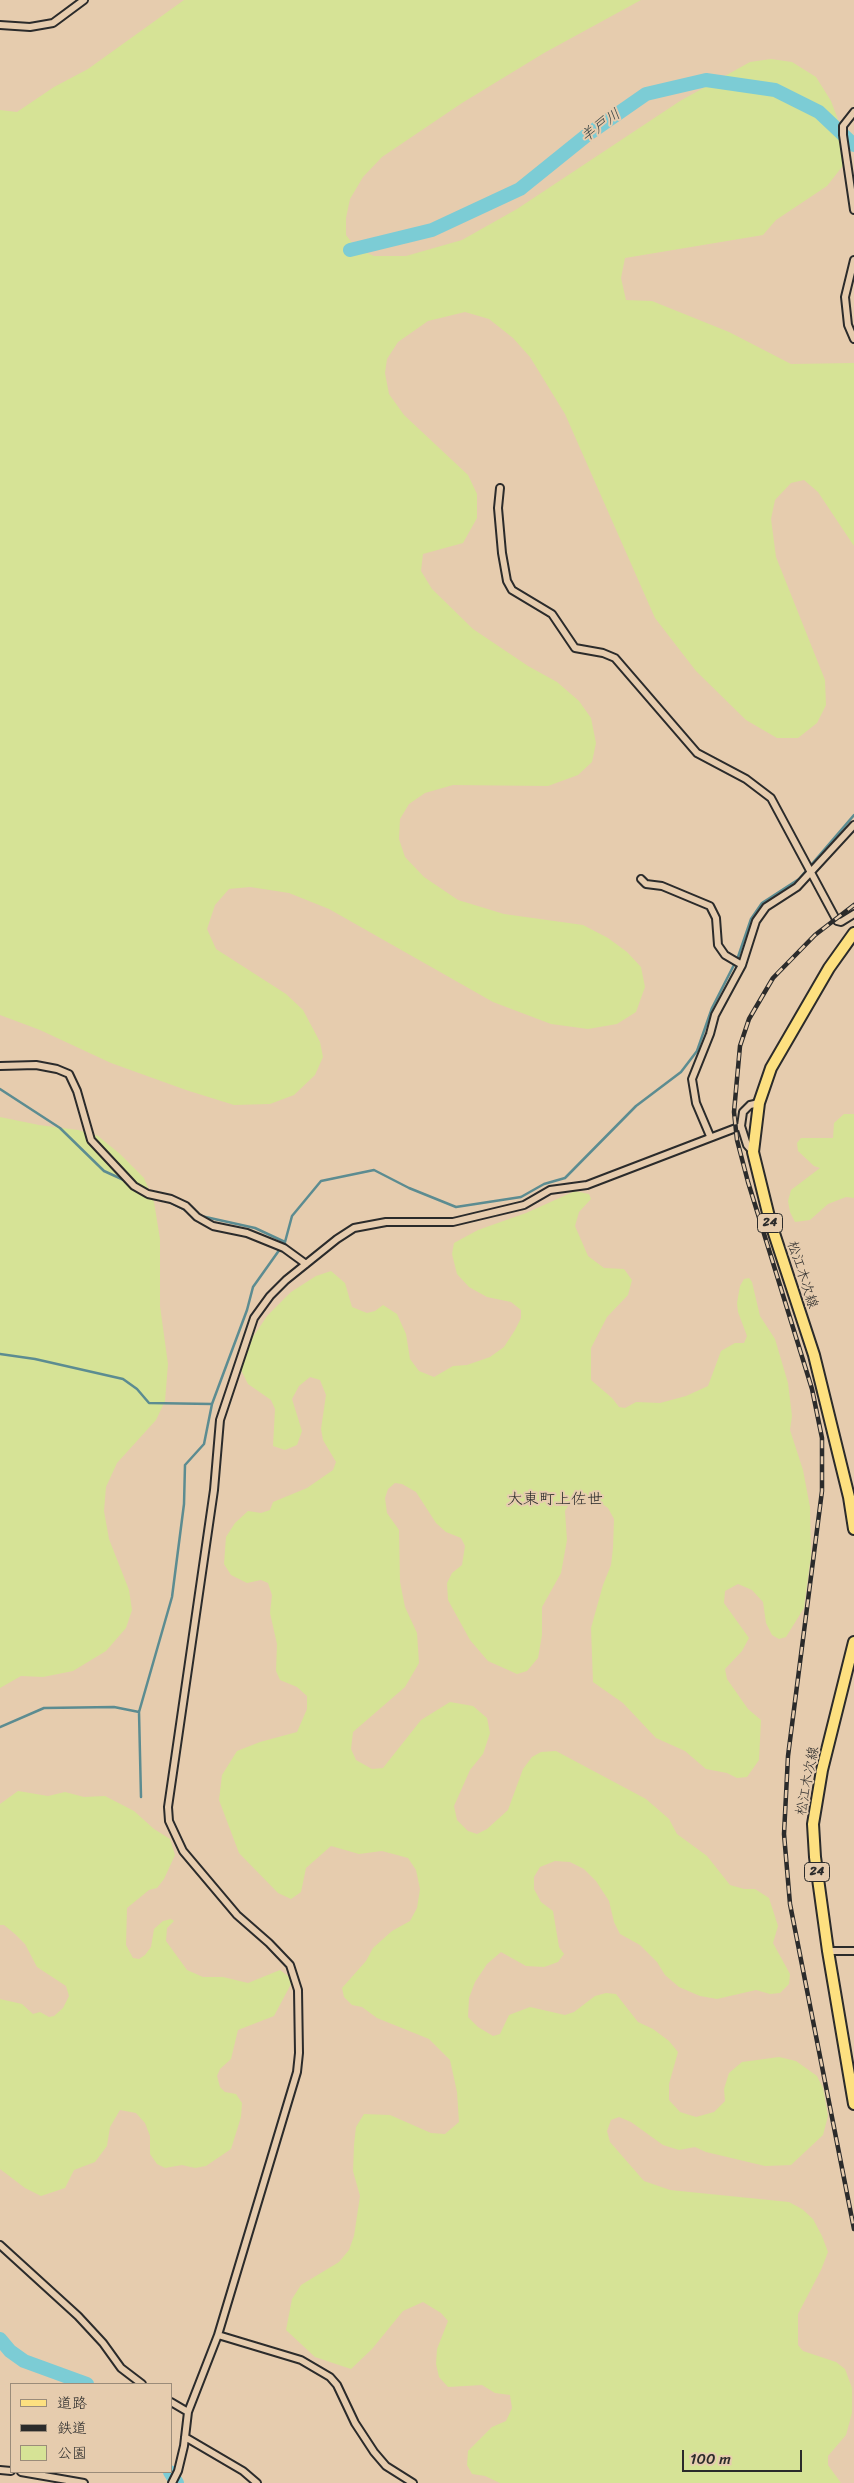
<!DOCTYPE html>
<meta charset="utf-8">
<style>
body{margin:0}
#map{position:relative;width:854px;height:2483px;overflow:hidden;background:#e6ccae;font-family:Sriracha,"Klee One",sans-serif}
canvas{display:block}
.legend{position:absolute;left:10px;top:2383px;width:162px;height:90px;box-sizing:border-box;background:#e6ccae;border:1px solid #9b8c7a;margin:0;padding:6px 9px;list-style:none;font-size:15px;color:#2b2b2b}
.legend li{display:flex;align-items:center;gap:10px;height:25px}
.legend b{width:25px;border:1px solid #9b8c7a}
.scale{position:absolute;left:682px;top:2450px;width:120px;height:22px;box-sizing:border-box;border:2px solid #2b2b2b;border-top:0;padding-left:6px;font-size:15px;line-height:18px;white-space:nowrap;color:#2b2b2b;-webkit-text-stroke:4px #e6ccae;paint-order:stroke}
</style>
<div id="map">
<canvas width="854" height="2483"></canvas>
<ul class="legend">
<li><b style="height:6px;background:#fde080"></b>道路</li>
<li><b style="height:6px;background:#2b2b2b"></b>鉄道</li>
<li><b style="height:14px;background:#d6e396"></b>公園</li>
</ul>
<div class="scale">100 m</div>
</div>
<script>
const c = document.querySelector('canvas').getContext('2d');
c.lineJoin = 'round';
function paint(path, color) {
  c.fillStyle = color;
  c.fill(path, 'evenodd');
}
function toPath(rows) {
  const path = new Path2D();
  for (const r of rows) {
    path.moveTo(r[0], r[1]);
    for (let i = 2; i < r.length; i += 2) path.lineTo(r[i], r[i + 1]);
  }
  return path;
}
function trace(path, color, width, dash) {
  c.strokeStyle = color;
  c.lineWidth = width;
  c.lineCap = dash ? 'butt' : 'round';
  c.setLineDash(dash || []);
  c.stroke(path);
}
function write(font, color, halo, rows, align = 'center') {
  c.font = font + ' Sriracha,"Klee One",sans-serif';
  c.lineWidth = 4;
  c.setLineDash([]);
  c.textBaseline = 'middle';
  c.strokeStyle = halo;
  c.fillStyle = color;
  for (const [text, x, y, turn = 0] of rows) {
    c.save();
    c.translate(x, y);
    c.rotate((+turn || 0) * Math.PI / 180);
    c.textAlign = isNaN(turn) ? turn : align;
    if (halo) c.strokeText(text, 0, 0);
    c.fillText(text, 0, 0);
    c.restore();
  }
}
const green = toPath([
 [184,0,641,0,544,53,462,103,382,157,363,177,350,199,346,218,346,235,356,248,374,256,406,256,462,240,517,209,680,101,750,62,771,59,792,62,816,77,831,101,843,133,845,163,827,186,776,220,763,235,625,258,621,278,626,300,652,301,729,332,791,364,854,363,854,546,818,492,804,480,791,483,775,500,771,519,776,557,825,680,826,705,817,723,798,738,777,738,746,720,696,671,655,618,565,414,530,357,513,338,489,319,465,312,428,321,398,342,387,359,385,373,389,394,404,415,468,475,477,494,477,518,463,543,423,554,421,571,432,589,473,629,528,666,557,682,579,701,591,718,596,743,592,762,578,775,548,786,453,785,425,793,409,804,400,819,399,839,405,857,424,877,458,900,504,914,583,925,608,938,627,952,641,967,645,987,636,1012,617,1024,588,1029,551,1024,493,1002,329,909,289,893,250,887,229,889,215,905,207,929,216,949,286,994,303,1010,320,1042,323,1057,315,1075,294,1095,270,1104,234,1105,186,1090,111,1063,40,1030,0,1015,0,110,17,112,54,87,88,69],
 [844,1114,854,1114,854,1198,846,1197,828,1204,810,1220,795,1222,790,1212,788,1201,791,1190,820,1168,814,1166,798,1151,797,1143,801,1138,833,1138,834,1123],
 [0,1117,39,1125,78,1130,98,1136,120,1154,144,1178,154,1202,160,1239,160,1306,168,1364,165,1401,156,1420,117,1463,106,1487,104,1511,109,1539,129,1590,132,1610,126,1628,106,1651,73,1671,43,1677,21,1676,0,1688],
 [575,1191,589,1194,591,1199,579,1212,575,1226,588,1256,604,1268,624,1269,632,1280,628,1295,607,1317,591,1348,591,1380,612,1398,619,1407,625,1408,636,1402,660,1403,686,1396,708,1386,721,1351,735,1343,744,1343,747,1336,738,1312,737,1303,740,1286,744,1279,749,1278,752,1282,760,1316,775,1339,788,1383,792,1416,790,1430,803,1470,810,1507,811,1555,804,1608,786,1637,779,1639,772,1635,766,1623,763,1602,752,1590,738,1584,725,1591,724,1603,749,1638,742,1651,725,1669,727,1679,748,1709,761,1720,759,1760,747,1777,737,1778,727,1773,706,1769,685,1751,656,1738,623,1703,593,1682,591,1628,603,1585,611,1565,613,1548,614,1519,608,1508,598,1501,584,1498,571,1501,565,1511,567,1540,561,1573,542,1607,542,1635,538,1658,527,1671,517,1674,488,1661,470,1640,448,1600,447,1583,452,1573,462,1565,465,1546,461,1538,446,1532,436,1523,416,1492,402,1484,395,1483,388,1489,385,1498,387,1513,399,1530,400,1582,405,1607,417,1633,419,1663,405,1687,353,1732,351,1749,356,1760,372,1769,383,1768,421,1720,450,1702,473,1706,487,1718,490,1733,483,1754,470,1770,454,1806,457,1820,468,1831,477,1834,487,1829,508,1810,523,1769,532,1757,541,1752,556,1751,646,1799,669,1819,677,1834,707,1856,730,1885,744,1889,755,1889,769,1898,778,1926,773,1943,790,1974,789,1984,780,1993,770,1994,756,1990,717,1999,700,1996,679,1987,665,1975,657,1962,640,1945,620,1934,614,1922,609,1901,596,1881,584,1869,570,1862,555,1861,540,1867,534,1877,534,1889,541,1902,553,1911,559,1947,564,1954,558,1962,544,1967,526,1966,501,1952,487,1964,475,1982,469,1998,468,2017,478,2027,493,2036,500,2034,509,2015,530,2007,565,2015,574,2012,595,1996,606,1993,616,1994,638,2022,653,2029,669,2041,678,2052,669,2084,669,2100,680,2112,696,2117,714,2112,725,2101,724,2089,729,2073,742,2062,779,2057,796,2061,817,2076,823,2088,828,2116,823,2135,791,2165,765,2166,706,2152,695,2147,679,2150,663,2145,631,2122,619,2117,611,2120,607,2131,610,2142,644,2181,670,2190,789,2202,802,2209,813,2219,822,2236,828,2252,821,2270,798,2314,798,2345,803,2351,836,2362,845,2369,852,2388,852,2413,846,2435,828,2456,828,2465,841,2483,500,2483,485,2476,472,2474,467,2465,468,2451,492,2427,506,2421,512,2408,510,2395,495,2393,482,2385,448,2387,439,2377,436,2364,437,2349,448,2321,441,2313,423,2302,403,2311,372,2349,351,2369,315,2357,286,2330,292,2299,301,2285,339,2262,349,2250,354,2236,360,2196,353,2171,354,2145,356,2127,364,2114,390,2115,431,2133,445,2134,459,2122,457,2092,450,2060,429,2039,377,2018,362,2007,352,2005,344,1997,342,1988,366,1961,373,1948,392,1931,410,1921,417,1908,420,1889,416,1870,408,1858,382,1851,359,1854,331,1846,306,1868,301,1892,291,1899,278,1893,239,1853,219,1800,222,1775,237,1751,260,1742,297,1732,307,1709,307,1696,297,1687,280,1680,276,1671,277,1644,270,1613,272,1595,268,1583,261,1580,247,1583,231,1575,224,1564,226,1537,235,1523,248,1511,261,1513,270,1510,273,1502,307,1488,333,1470,336,1462,323,1440,321,1429,326,1395,320,1380,310,1377,299,1386,292,1399,302,1431,297,1445,285,1450,273,1446,275,1409,271,1400,248,1384,241,1370,253,1337,267,1316,291,1292,316,1276,331,1271,345,1283,352,1307,367,1313,375,1311,383,1305,397,1314,406,1334,410,1359,419,1371,434,1377,453,1366,467,1365,490,1357,504,1347,515,1330,521,1318,521,1310,511,1302,487,1297,469,1287,457,1274,452,1254,454,1243,478,1230,526,1213],
 [18,1791,48,1796,65,1792,84,1797,105,1796,134,1811,154,1829,170,1839,175,1855,164,1879,157,1888,149,1890,127,1908,126,1945,133,1958,139,1959,145,1955,151,1947,154,1929,163,1921,171,1919,174,1921,167,1928,166,1941,187,1970,203,1977,223,1977,248,1983,280,1970,288,1976,291,1984,274,2016,238,2030,231,2059,220,2069,217,2076,220,2087,225,2092,236,2094,242,2103,241,2117,231,2149,206,2166,195,2168,182,2165,165,2168,157,2164,150,2154,150,2136,145,2123,136,2113,120,2110,110,2127,107,2146,95,2162,74,2170,65,2188,41,2196,25,2188,0,2169,0,1999,22,2004,33,2014,40,2012,49,2017,54,2016,63,2008,69,1996,66,1986,37,1967,25,1944,15,1934,4,1925,0,1925,0,1804]
]);
const stream = toPath([
 [0,1089,60,1128,104,1171,126,1181],
 [167,1201,187,1211],
 [201,1216,255,1228,285,1242],
 [0,1354,35,1359,123,1379,137,1389,149,1403,212,1404],
 [0,1727,44,1708,114,1707,139,1712],
 [141,1797,139,1712,172,1597,184,1504,185,1465,204,1444,212,1404,247,1310,253,1287,285,1242,292,1216,321,1181,374,1170,409,1188,456,1207,521,1197,544,1184,565,1178,636,1106,681,1072,697,1051,712,1008,738,957,751,919,762,903,799,879,854,815]
]);
const river = toPath([
 [350,250,432,230,520,189,587,135,646,94,706,80,775,90,819,112,854,145],
 [0,2339,10,2351,24,2361,87,2384],
 [170,2472,177,2483]
]);
const street = toPath([
 [0,25,30,27,53,23,84,0],
 [854,112,843,126,843,135,854,210],
 [854,260,845,297,848,325,854,339],
 [500,488,498,508,502,553,507,581,512,590,552,614,575,648,603,653,615,658,697,753,746,779,771,798,837,921,841,922,854,914],
 [641,879,646,884,662,886,710,906,716,918,718,945,725,955,742,965],
 [0,1066,36,1065,57,1069,69,1074,77,1091,91,1140,134,1186,148,1194,171,1199,186,1206,197,1217,213,1226,247,1233,284,1248,306,1264],
 [741,1126,743,1112,750,1105,759,1103],
 [710,1136,696,1103,692,1079,710,1034,715,1015,742,965,756,921,766,907,797,887,854,825],
 [828,1951,854,1951],
 [0,2245,78,2316,103,2343,121,2368,142,2384],
 [218,2335,301,2360,330,2377,337,2385,355,2423,374,2452,386,2466,413,2483],
 [171,2402,188,2412],
 [185,2437,243,2471,257,2483],
 [0,2470,11,2471],
 [21,2472,84,2483],
 [172,2483,178,2471,184,2446,188,2412,218,2335,297,2072,299,2053,298,1990,290,1965,269,1943,237,1915,183,1851,169,1821,168,1807,214,1490,220,1420,254,1318,270,1296,286,1280,337,1239,354,1228,386,1222,453,1222,524,1205,550,1190,587,1185,741,1126,747,1145,753,1152]
]);
const primary = toPath([
 [854,933,829,968,771,1068,759,1103,753,1152,770,1221,814,1355,849,1497,854,1529],
 [854,1642,822,1770,813,1824,815,1857,828,1951,854,2104]
]);
const rail = toPath([
 [854,905,815,935,773,978,749,1019,740,1046,734,1112,737,1140,748,1182,812,1389,822,1438,822,1491,788,1756,784,1834,790,1904,854,2229]
]);
const shields = [
 [770,1223,25],
 [817,1872,25]
];
const shieldNames = [
 ["24",770,1223],
 ["24",817,1872]
];
const streetNames = [
 ["松江木次線",802,1275,72],
 ["松江木次線",808,1781,-79]
];
const waterNames = [
 ["羊戸川",601,126,-36]
];
const quarterNames = [
 ["大東町上佐世",555,1500]
];
paint(green, '#d6e396');
trace(stream, '#5c8c91', 2.5);
trace(river, '#7cccd5', 14);
trace(street, '#2b2b2b', 10);
trace(primary, '#2b2b2b', 14);
trace(street, '#e6ccae', 6);
trace(primary, '#fde080', 10);
trace(rail, '#2b2b2b', 4.5);
trace(rail, '#e6ccae', 2.5, [8]);
for (const [x, y, w] of shields) {
  const box = new Path2D();
  box.roundRect(x - w / 2, y - 9.5, w, 19, 4);
  c.fillStyle = '#e6ccae';
  c.fill(box);
  trace(box, '#2b2b2b', 1);
}
write('bold 12px', '#2b2b2b', null, shieldNames);
write('14px', '#2b2b2b', '#e6ccae', streetNames);
write('italic 15px', '#374344', '#e6ccae', waterNames);
write('16px', '#2b2b2b', '#e6ccae', quarterNames);
</script>
